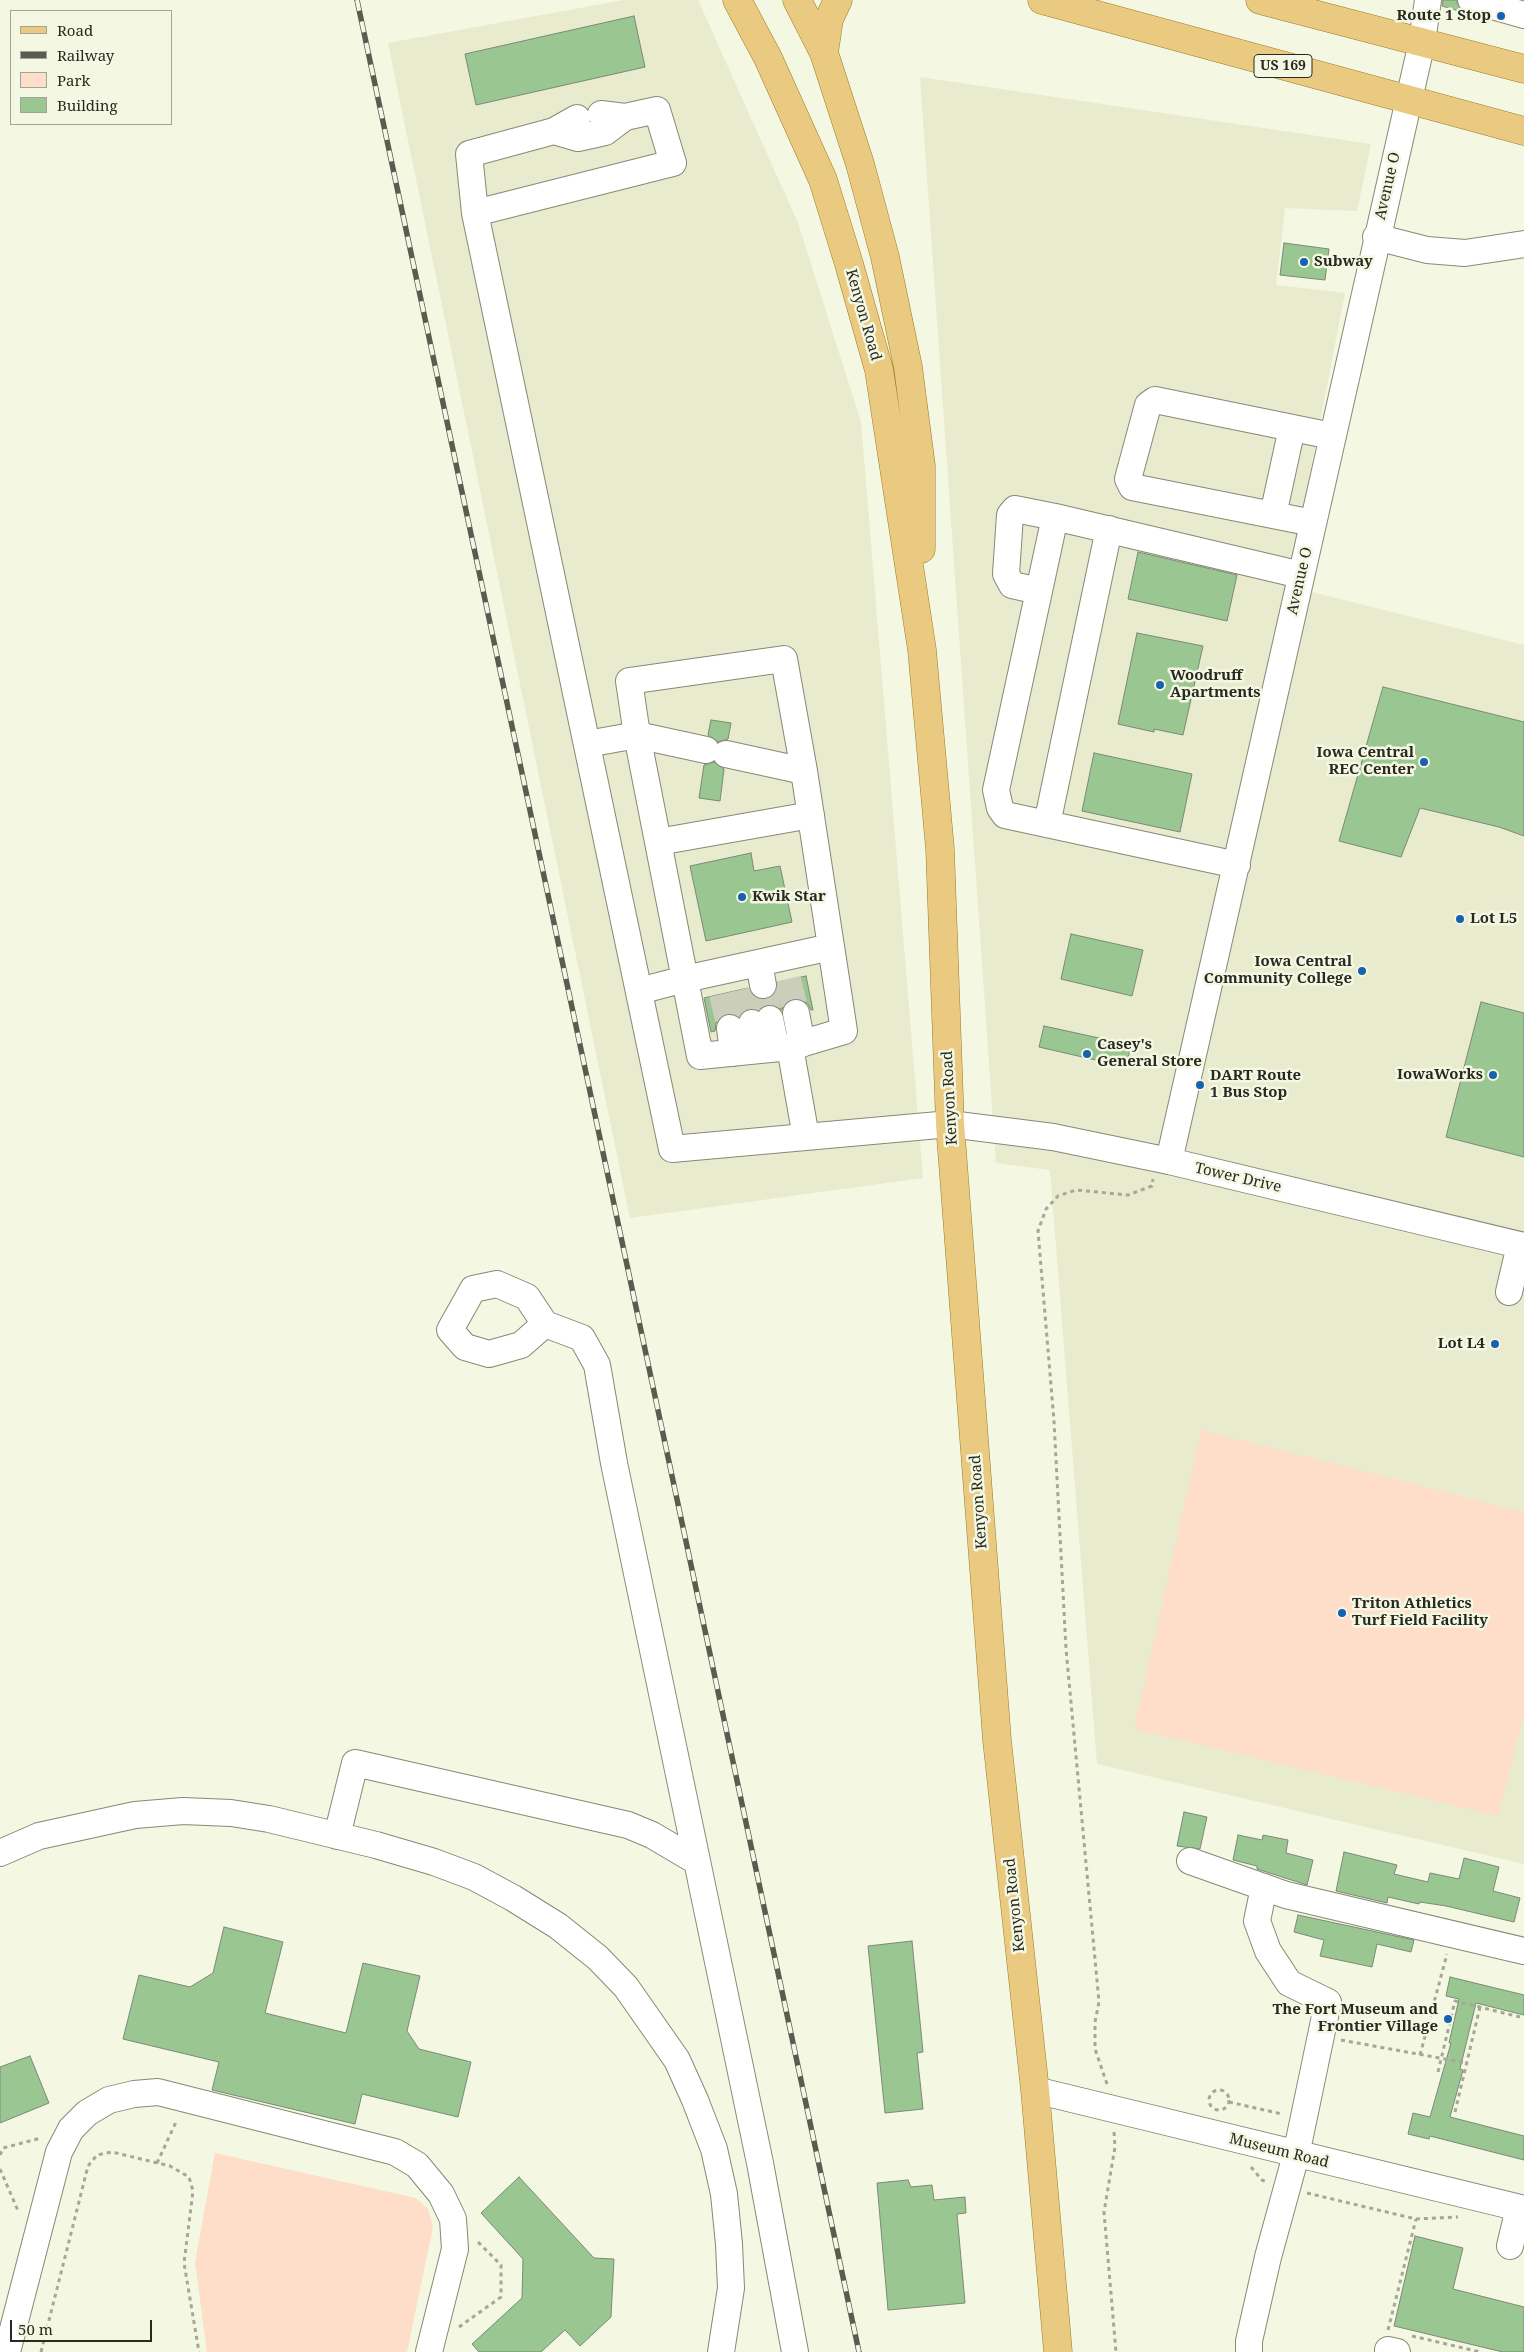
<!DOCTYPE html>
<style>
body{margin:0}
#map{position:relative;width:1524px;height:2352px;overflow:hidden;background:#f4f7e1;font-family:"Noto Serif",serif}
canvas{display:block}
.legend{position:absolute;left:10px;top:10px;width:162px;height:115px;box-sizing:border-box;background:#f4f7e1;border:1px solid #a2a594;margin:0;padding:6px 9px;list-style:none;font-size:15px;color:#282921}
.legend li{display:flex;align-items:center;gap:10px;height:25px}
.legend b{width:25px;border:1px solid #a2a594}
.scale{position:absolute;left:10px;top:2320px;width:142px;height:22px;box-sizing:border-box;border:2px solid #282921;border-top:0;padding-left:6px;font-size:15px;line-height:18px;white-space:nowrap;color:#282921;-webkit-text-stroke:4px #f4f7e1;paint-order:stroke}
</style>
<div id="map">
<canvas width="1524" height="2352"></canvas>
<ul class="legend">
<li><b style="height:6px;background:#e9ca80"></b>Road</li>
<li><b style="height:6px;background:#5b5c51"></b>Railway</li>
<li><b style="height:14px;background:#fedec9"></b>Park</li>
<li><b style="height:14px;background:#99c691"></b>Building</li>
</ul>
<div class="scale">50 m</div>
</div>
<script>
const c = document.querySelector('canvas').getContext('2d');
c.lineJoin = 'round';
function paint(path, color) {
  c.fillStyle = color;
  c.fill(path, 'evenodd');
}
function toPath(rows) {
  const path = new Path2D();
  for (const r of rows) {
    if (r.length === 3) {
      path.moveTo(r[0] + r[2], r[1]);
      path.arc(r[0], r[1], r[2], 0, 2 * Math.PI);
      continue;
    }
    path.moveTo(r[0], r[1]);
    for (let i = 2; i < r.length; i += 2) path.lineTo(r[i], r[i + 1]);
  }
  return path;
}
function trace(path, color, width, dash) {
  c.strokeStyle = color;
  c.lineWidth = width;
  c.lineCap = dash ? 'butt' : 'round';
  c.setLineDash(dash || []);
  c.stroke(path);
}
function write(font, color, halo, rows, align = 'center') {
  c.font = font + ' "Noto Serif",serif';
  c.lineWidth = 5;
  c.setLineDash([]);
  c.textBaseline = 'middle';
  c.strokeStyle = halo;
  c.fillStyle = color;
  for (const [text, x, y, turn = 0] of rows) {
    c.save();
    c.translate(x, y);
    c.rotate((+turn || 0) * Math.PI / 180);
    c.textAlign = isNaN(turn) ? turn : align;
    if (halo) c.strokeText(text, 0, 0);
    c.fillText(text, 0, 0);
    c.restore();
  }
}
const built = toPath([
 [624,0,698,0,798,223,861,422,923,1178,630,1218,388,43],
 [920,77,1371,144,1357,211,1285,208,1276,285,1345,293,1288,586,1524,645,1524,1864,1097,1764,1050,1170,996,1163]
]);
const green = toPath([
 [1201,1430,1524,1512,1524,1715,1498,1816,1134,1729],
 [215,2153,416,2198,428,2209,433,2227,407,2352,207,2352,195,2262]
]);
const building = toPath([
 [1443,0,1456,0,1462,12,1442,6,1443,0],
 [634,16,645,67,476,105,465,54,634,16],
 [1284,243,1329,249,1325,280,1280,275,1284,243],
 [1138,552,1237,575,1227,621,1128,599,1138,552],
 [1137,633,1203,646,1183,735,1154,729,1154,732,1118,724,1137,633],
 [1383,687,1524,722,1524,836,1499,827,1420,808,1401,857,1339,841,1383,687],
 [711,720,731,723,728,739,718,742,708,735,711,720],
 [1094,753,1192,774,1180,832,1082,811,1094,753],
 [714,762,724,769,720,801,699,798,704,765,714,762],
 [751,853,754,871,780,866,792,922,706,941,690,866,751,853],
 [1071,934,1143,950,1132,996,1061,979,1071,934],
 [806,976,813,1010,811,1010,808,1004,801,999,793,998,786,1002,782,1010,775,1005,767,1004,759,1010,748,1009,739,1016,729,1013,721,1016,716,1023,715,1031,711,1032,704,998,748,988,752,995,758,999,766,1000,773,996,777,990,778,982,806,976],
 [1481,1002,1524,1013,1524,1157,1446,1137,1481,1002],
 [1044,1026,1131,1045,1126,1067,1039,1047,1044,1026],
 [1184,1812,1207,1817,1200,1849,1177,1846,1184,1812],
 [1238,1835,1262,1840,1263,1835,1288,1840,1286,1853,1313,1860,1307,1885,1257,1869,1257,1866,1233,1860,1238,1835],
 [1344,1852,1397,1865,1394,1874,1428,1882,1430,1873,1459,1879,1464,1858,1499,1867,1493,1891,1520,1898,1514,1922,1446,1906,1420,1902,1419,1904,1388,1897,1387,1903,1336,1891,1344,1852],
 [1298,1915,1414,1940,1411,1952,1377,1944,1372,1967,1320,1956,1324,1940,1294,1932,1298,1915],
 [224,1927,283,1942,265,2013,346,2033,363,1963,420,1976,407,2031,419,2049,471,2062,458,2117,362,2094,355,2124,212,2090,219,2062,123,2039,139,1975,190,1987,213,1973,224,1927],
 [912,1941,923,2052,917,2053,923,2109,885,2113,868,1946,912,1941],
 [1450,1977,1524,1995,1524,2015,1476,2003,1460,2069,1463,2070,1450,2117,1524,2136,1524,2160,1430,2136,1429,2139,1408,2134,1413,2113,1430,2117,1451,2043,1449,2043,1459,1999,1446,1996,1450,1977],
 [30,2056,49,2103,0,2123,0,2067,30,2056],
 [519,2177,594,2258,614,2259,611,2317,580,2346,565,2330,541,2352,479,2352,472,2344,522,2298,523,2259,481,2213,519,2177],
 [908,2180,911,2187,932,2185,934,2200,965,2197,966,2213,957,2214,965,2303,888,2310,877,2183,908,2180],
 [1415,2236,1463,2248,1453,2289,1524,2307,1524,2352,1503,2352,1394,2326,1415,2236]
]);
const minorTunnel = toPath([
 [788,979,796,1013],
 [763,985,770,1019],
 [743,989,752,1023],
 [722,994,730,1028]
]);
const path = toPath([
 [1341,2040,1467,2063],
 [1420,2055,1447,1954],
 [1438,2072,1455,2001,1524,2018],
 [1107,2084,1095,2049,1095,2022,1099,2002,1066,1649,1054,1421,1038,1231,1046,1209,1058,1196,1076,1190,1128,1195,1152,1186,1153,1179],
 [1219,2100,10],
 [1229,2102,1282,2114],
 [1455,2112,1480,2007],
 [1114,2132,1115,2147,1104,2212,1116,2352],
 [0,2155,3,2148,41,2138],
 [157,2163,177,2120],
 [1251,2167,1262,2180,1267,2182],
 [0,2169,19,2213],
 [1307,2193,1416,2219,1458,2217],
 [459,2327,501,2297,501,2265,477,2241],
 [1388,2330,1416,2219],
 [1412,2336,1480,2352],
 [41,2352,88,2166,97,2155,112,2152,170,2166,189,2177,193,2191,184,2263,199,2352]
]);
const minor = toPath([
 [1471,0,1524,15],
 [577,118,554,131,469,154,475,213,672,1149,950,1124,1053,1137,1169,1161,1524,1246],
 [554,131,578,138,605,132,625,117],
 [475,213,673,163,657,110,625,117,601,114],
 [1376,237,1427,250,1465,253,1524,244],
 [1273,515,1292,428],
 [1313,523,1132,487,1128,479,1148,405,1155,400,1332,436],
 [1039,591,1012,585,1006,574,1010,515,1015,509,1055,517],
 [587,744,637,735,700,1056,790,1047,806,1137],
 [706,750,637,735,629,681,784,659,804,771,844,1031,790,1047],
 [726,754,804,771],
 [1047,824,1109,529],
 [658,842,811,815],
 [1237,865,1005,815,1000,808,996,790,1055,517,1301,575],
 [759,963,763,985],
 [639,991,685,979,831,947],
 [796,1013,802,1044],
 [770,1019,776,1048],
 [752,1023,758,1050],
 [730,1028,733,1053],
 [1169,1161,1422,42,1428,0],
 [1509,1292,1520,1245],
 [545,1324,521,1345,489,1354,465,1347,450,1330,473,1289,497,1284,527,1297,545,1324,582,1338,597,1365,614,1463,760,2163,795,2352],
 [337,1836,355,1763,628,1825,652,1835,696,1861],
 [0,1853,39,1836,135,1815,183,1811,231,1813,269,1819,376,1845,434,1862,474,1877,513,1898,558,1926,598,1958,626,1987,677,2060,695,2100,714,2149,724,2194,729,2244,731,2288,721,2352],
 [1190,1861,1286,1895,1524,1951],
 [1035,2090,1524,2209],
 [1510,2246,1519,2208],
 [1388,2350,1397,2352],
 [7,2352,59,2152,71,2129,87,2113,109,2100,134,2094,158,2092,395,2152,417,2165,441,2194,453,2219,455,2249,429,2352],
 [1249,2352,1249,2341,1268,2257,1296,2155,1328,2002,1289,1983,1268,1951,1257,1921,1264,1887]
]);
const major = toPath([
 [737,0,768,58,823,180,849,264,879,370,922,650,940,849,950,1124,997,1740,1035,2090,1058,2352],
 [797,0,824,53,860,164,885,257,908,367,921,466,921,549],
 [1042,0,1524,131],
 [1260,0,1524,69],
 [824,53,829,19,838,0]
]);
const rail = toPath([
 [357,0,859,2352]
]);
const markers = [
 [1501,16,5,"#1761b0"],
 [1304,262,5,"#1761b0"],
 [1160,685,5,"#1761b0"],
 [1424,762,5,"#1761b0"],
 [742,897,5,"#1761b0"],
 [1460,919,5,"#1761b0"],
 [1362,971,5,"#1761b0"],
 [1087,1054,5,"#1761b0"],
 [1493,1075,5,"#1761b0"],
 [1200,1085,5,"#1761b0"],
 [1495,1344,5,"#1761b0"],
 [1342,1613,5,"#1761b0"],
 [1448,2019,5,"#1761b0"]
];
const shields = [
 [1283,66,58]
];
const shieldNames = [
 ["US 169",1283,66]
];
const poiNames = [
 ["Route 1 Stop",1491,16,"right"],
 ["Subway",1314,262],
 ["Woodruff",1170,676],
 ["Apartments",1170,693],
 ["Iowa Central",1414,753,"right"],
 ["REC Center",1414,770,"right"],
 ["Kwik Star",752,897],
 ["Lot L5",1470,919],
 ["Iowa Central",1352,962,"right"],
 ["Community College",1352,979,"right"],
 ["Casey's",1097,1045],
 ["General Store",1097,1062],
 ["IowaWorks",1483,1075,"right"],
 ["DART Route",1210,1076],
 ["1 Bus Stop",1210,1093],
 ["Lot L4",1485,1344,"right"],
 ["Triton Athletics",1352,1604],
 ["Turf Field Facility",1352,1621],
 ["The Fort Museum and",1438,2010,"right"],
 ["Frontier Village",1438,2027,"right"]
];
const streetNames = [
 ["Avenue O",1388,186,-77],
 ["Kenyon Road",863,315,74],
 ["Avenue O",1300,581,-77],
 ["Kenyon Road",950,1098,-93],
 ["Tower Drive",1238,1178,13],
 ["Kenyon Road",979,1502,-94],
 ["Kenyon Road",1015,1905,-96],
 ["Museum Road",1279,2151,14]
];
paint(built, '#e8ebce');
paint(green, '#fedec9');
paint(building, '#99c691');
trace(building, '#7c8979', 1);
trace(minorTunnel, '#cbcebb', 26, [26, 13]);
trace(minor, '#878975', 28);
trace(major, '#9c7b28', 29);
trace(path, '#a5a797', 3, [4, 4]);
trace(minor, '#fff', 26);
trace(major, '#e9ca80', 28);
trace(rail, '#5b5c51', 5.5);
trace(rail, '#f4f7e1', 4, [11]);
for (const [x, y, r, color] of markers) {
  const dot = new Path2D();
  dot.arc(x, y, r, 0, 2 * Math.PI);
  c.fillStyle = color;
  c.fill(dot);
  trace(dot, '#f4f7e1', 2);
}
for (const [x, y, w] of shields) {
  const box = new Path2D();
  box.roundRect(x - w / 2, y - 11.5, w, 23, 4);
  c.fillStyle = '#f4f7e1';
  c.fill(box);
  trace(box, '#282921', 1);
}
write('bold 14px', '#282921', null, shieldNames);
write('bold 15px', '#282921', '#f4f7e1', poiNames, 'left');
write('15px', '#282921', '#f4f7e1', streetNames);
</script>
